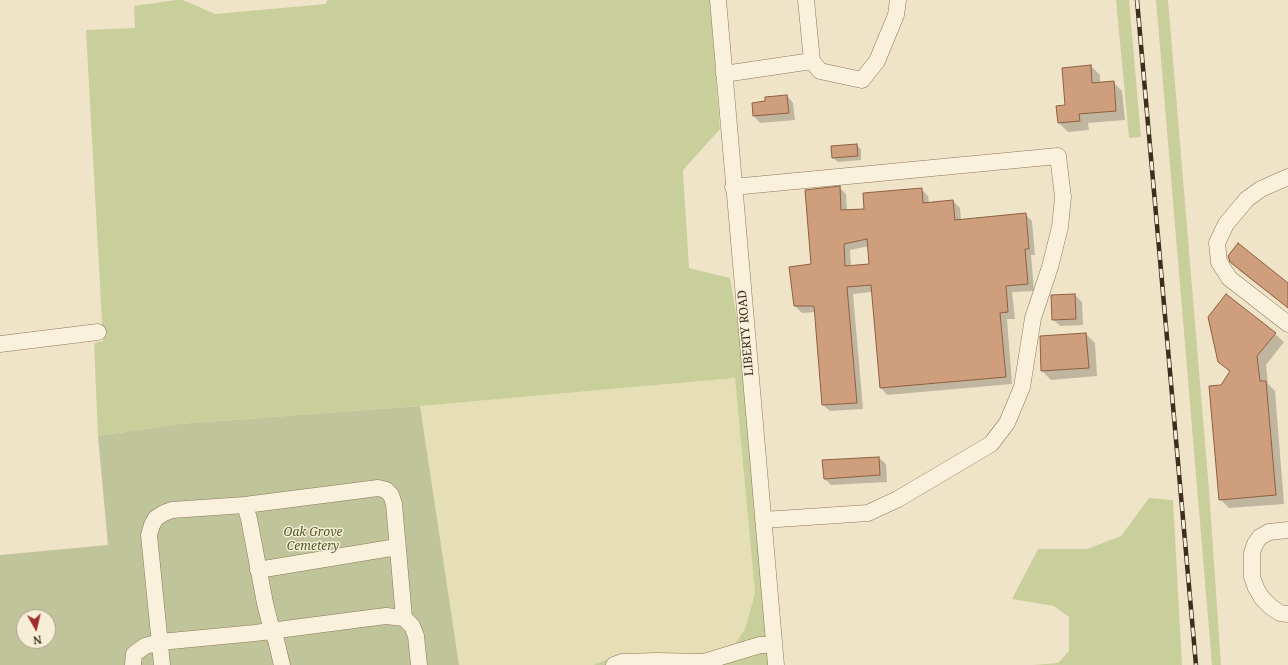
<!DOCTYPE html>
<style>
body{margin:0}
#map{position:relative;width:1288px;height:665px;overflow:hidden;background:#f0e4c8;font-family:"Noto Serif",serif}
canvas{display:block}
.north{position:absolute;left:16px;top:609px;width:40px;height:40px;box-sizing:border-box;background:#f7eed8;border:1px solid #ada18e;border-radius:50%;rotate:172deg;font-size:11px;font-weight:700;line-height:16px;text-align:center;color:#3d2e20}
.north::after{content:'';display:block;margin:auto;width:14px;height:18px;background:#9e2a2b;clip-path:polygon(50% 0,100% 100%,50% 72%,0 100%)}
</style>
<div id="map">
<canvas width="1288" height="665"></canvas>
<div class="north">N</div>
</div>
<script>
const c = document.querySelector('canvas').getContext('2d');
c.lineJoin = 'round';
function paint(path, color) {
  c.fillStyle = color;
  c.fill(path, 'evenodd');
}
function toPath(rows) {
  const path = new Path2D();
  for (const r of rows) {
    path.moveTo(r[0], r[1]);
    for (let i = 2; i < r.length; i += 2) path.lineTo(r[i], r[i + 1]);
  }
  return path;
}
function trace(path, color, width, dash) {
  c.strokeStyle = color;
  c.lineWidth = width;
  c.lineCap = dash ? 'butt' : 'round';
  c.setLineDash(dash || []);
  c.stroke(path);
}
function write(font, color, halo, rows, align = 'center') {
  c.font = font + ' "Noto Serif",serif';
  c.lineWidth = 3;
  c.setLineDash([]);
  c.textBaseline = 'middle';
  c.strokeStyle = halo;
  c.fillStyle = color;
  for (const [text, x, y, turn = 0] of rows) {
    c.save();
    c.translate(x, y);
    c.rotate((+turn || 0) * Math.PI / 180);
    c.textAlign = isNaN(turn) ? turn : align;
    if (halo) c.strokeText(text, 0, 0);
    c.fillText(text, 0, 0);
    c.restore();
  }
}
const farmland = toPath([
 [735,378,755,593,745,629,733,647,708,655,612,658,593,665,459,665,420,406]
]);
const green = toPath([
 [176,0,183,0,215,14,326,4,327,0,710,0,720,129,683,170,689,268,730,278,744,360,770,665,593,665,612,658,708,655,733,647,745,629,755,593,735,378,420,406,179,424,98,436,94,343,103,341,86,30,135,28,134,6],
 [1116,0,1129,0,1141,137,1129,138],
 [1156,0,1168,0,1209,490,1221,665,1212,665],
 [1149,498,1173,500,1182,665,1033,665,1058,663,1069,651,1069,617,1054,606,1012,599,1038,549,1087,549,1121,536]
]);
const cemetery = toPath([
 [420,406,459,665,0,665,0,555,108,545,98,436,179,424],
 [24,617,48,617,48,641,24,641]
]);
const shadow = toPath([
 [1091,66,1100,75,1100,83,1113,82,1122,91,1125,120,1088,123,1089,130,1068,132,1059,123,1066,106],
 [787,96,793,103,795,120,760,123,754,116,753,104,766,102],
 [856,145,861,149,861,160,838,162,833,158],
 [839,187,846,194,847,211,865,210,921,189,928,196,929,203,953,201,960,208,961,220,1025,214,1032,221,1035,255,1031,255,1034,291,1012,292,1015,319,1007,319,1012,384,887,395,881,388,872,292,853,294,863,409,830,411,823,405,816,312,802,313,795,306,812,265],
 [869,246,870,265,851,266,850,250],
 [1231,261,1288,284,1288,308,1240,271],
 [1075,295,1082,302,1083,325,1060,326,1053,319],
 [1086,334,1095,343,1097,376,1051,380,1042,371],
 [1275,334,1284,342,1266,365,1268,384,1275,391,1284,504,1229,508,1220,499,1222,386,1230,372,1219,361],
 [879,458,886,464,887,482,831,485,824,478]
]);
const building = toPath([
 [1091,65,1092,83,1114,81,1116,111,1079,114,1080,121,1058,123,1056,106,1065,105,1062,68,1091,65],
 [787,95,789,113,753,116,752,103,765,101,765,97,787,95],
 [857,144,858,156,832,158,831,146,857,144],
 [840,186,841,210,864,209,863,193,922,188,923,203,953,200,955,220,1026,213,1029,249,1025,249,1028,284,1006,286,1008,312,1000,313,1006,377,880,388,871,285,847,287,857,403,822,405,814,306,794,306,789,267,811,264,805,190,840,186],
 [867,239,869,264,845,266,844,244,867,239],
 [1238,243,1288,283,1288,308,1230,262,1228,256,1238,243],
 [1075,294,1076,319,1052,320,1051,295,1075,294],
 [1226,294,1276,333,1257,356,1260,381,1266,381,1276,495,1219,500,1209,386,1221,385,1230,371,1218,362,1208,317,1226,294],
 [1086,333,1089,368,1041,371,1040,336,1086,333],
 [879,457,880,475,824,479,822,460,879,457]
]);
const minor = toPath([
 [718,0,776,665],
 [812,61,820,71,862,80,877,61,896,15,898,0],
 [724,74,812,61,806,0],
 [1288,177,1261,189,1247,199,1226,224,1217,243,1219,262,1229,278,1288,324],
 [733,187,1058,156,1063,197,1060,227,1050,267,1033,318,1022,387,1007,423,991,444,898,499,868,513,763,520],
 [0,344,98,332],
 [245,505,249,519,265,603,272,631,276,640,282,665],
 [1288,530,1269,532,1260,537,1255,544,1252,553,1252,577,1256,588,1262,598,1271,607,1280,613,1288,614],
 [258,570,397,547],
 [133,665,134,654,145,646,160,642,255,633,362,619,386,616,404,618],
 [162,665,149,535,152,525,156,518,164,513,172,510,245,505,378,488,386,490,391,495,394,504,404,618,412,626,416,636,419,665],
 [614,665,622,662,657,661,704,662,760,645,774,645]
]);
const rail = toPath([
 [1137,0,1196,665]
]);
const streetNames = [
 ["LIBERTY ROAD",746,333,-95]
];
const parkNames = [
 ["Oak Grove",313,533],
 ["Cemetery",313,547]
];
paint(farmland, '#e6deb5');
paint(green, '#c9cf9b');
paint(cemetery, '#bfc49a');
paint(shadow, '#0003');
paint(building, '#cf9f7d');
trace(building, '#8d5f41', 1);
trace(minor, '#8d765c', 17);
trace(minor, '#faf1dc', 16);
trace(rail, '#3d2e20', 4.5);
trace(rail, '#f7eed8', 3, [9]);
write('12px', '#3d2e20', '#f7eed8', streetNames);
write('italic 12px', '#4d5a26', '#f7eed8', parkNames);
</script>
